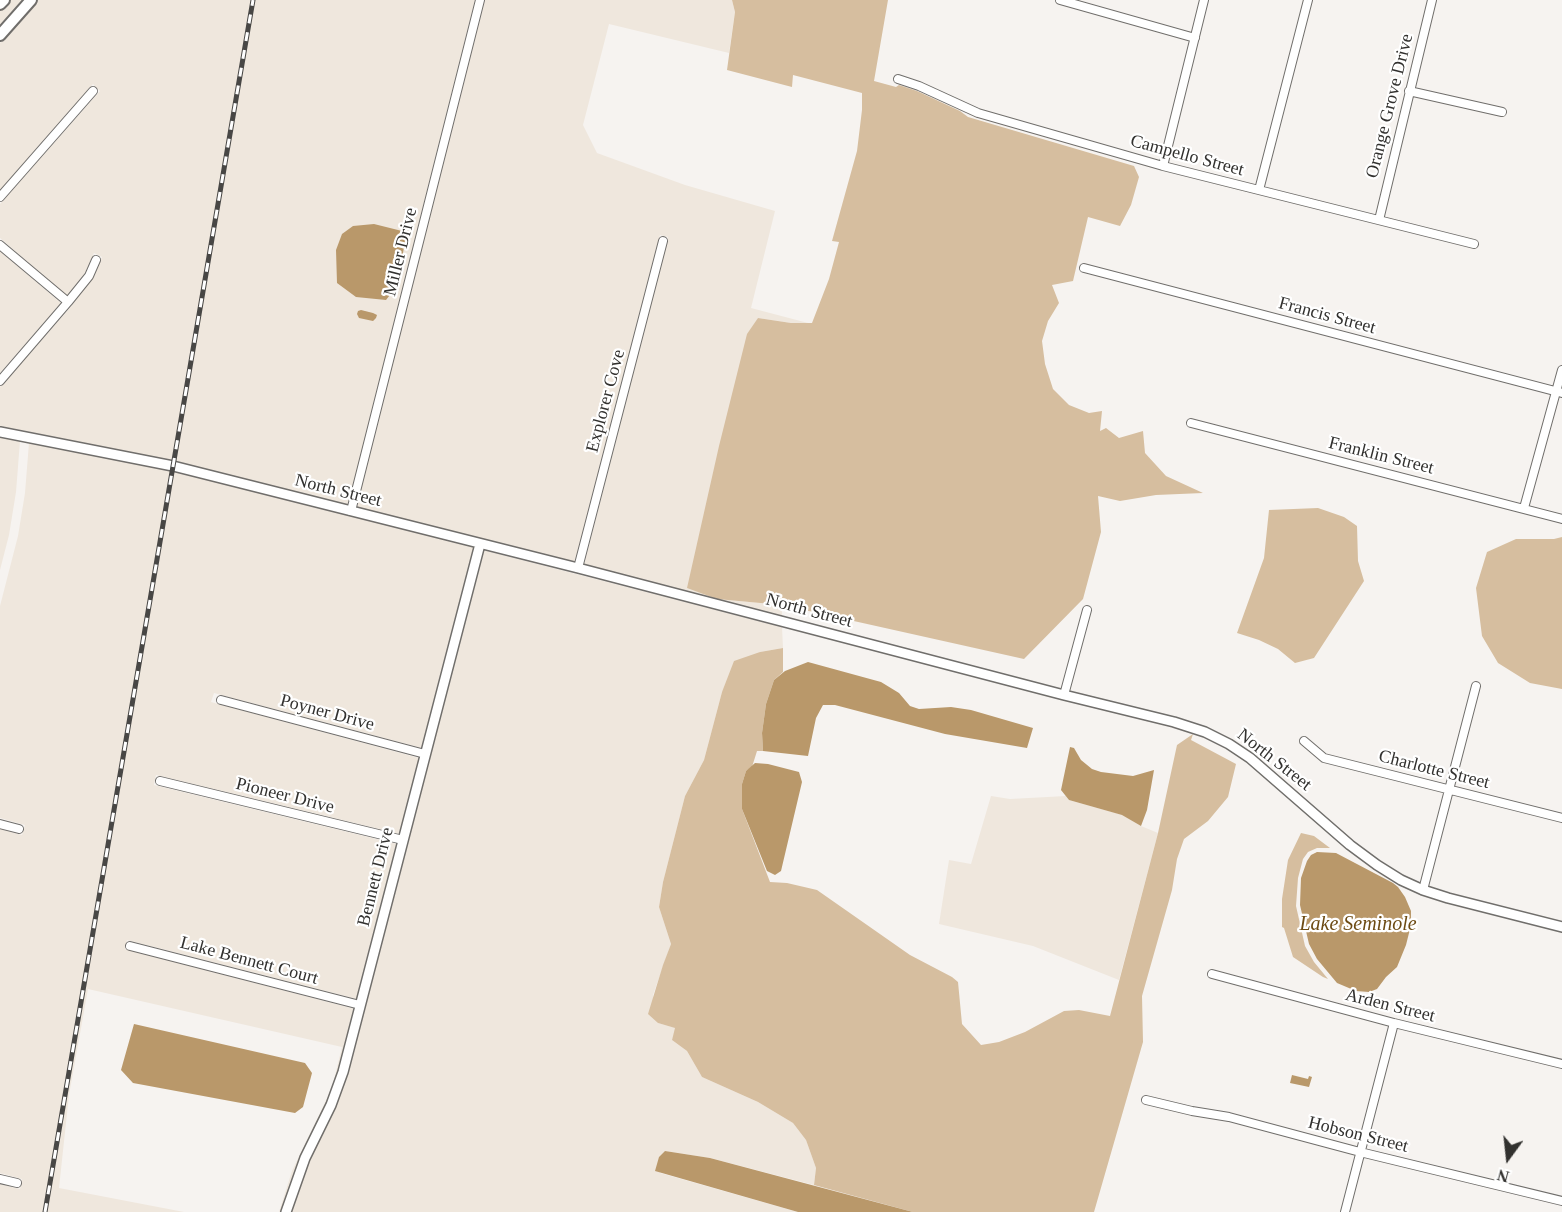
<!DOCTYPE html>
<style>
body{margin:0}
#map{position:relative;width:1562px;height:1212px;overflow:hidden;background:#f6f3f0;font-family:Georgia,serif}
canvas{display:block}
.north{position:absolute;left:1478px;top:1128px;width:60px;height:60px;-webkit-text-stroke:4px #fff;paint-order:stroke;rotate:195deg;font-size:16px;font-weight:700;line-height:24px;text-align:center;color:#32312f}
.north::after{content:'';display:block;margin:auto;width:21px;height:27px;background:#32312f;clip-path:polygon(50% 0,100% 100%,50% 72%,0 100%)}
</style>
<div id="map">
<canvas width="1562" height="1212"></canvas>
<div class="north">N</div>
</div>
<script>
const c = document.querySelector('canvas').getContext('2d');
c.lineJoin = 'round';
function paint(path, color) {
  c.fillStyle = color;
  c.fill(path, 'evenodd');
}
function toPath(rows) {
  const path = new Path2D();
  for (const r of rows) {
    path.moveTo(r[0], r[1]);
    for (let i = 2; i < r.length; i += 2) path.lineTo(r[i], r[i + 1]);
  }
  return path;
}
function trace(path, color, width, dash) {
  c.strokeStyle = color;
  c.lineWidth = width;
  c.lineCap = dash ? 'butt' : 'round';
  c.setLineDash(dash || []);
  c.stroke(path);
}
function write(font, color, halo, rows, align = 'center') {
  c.font = font + ' Georgia,serif';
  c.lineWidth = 4.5;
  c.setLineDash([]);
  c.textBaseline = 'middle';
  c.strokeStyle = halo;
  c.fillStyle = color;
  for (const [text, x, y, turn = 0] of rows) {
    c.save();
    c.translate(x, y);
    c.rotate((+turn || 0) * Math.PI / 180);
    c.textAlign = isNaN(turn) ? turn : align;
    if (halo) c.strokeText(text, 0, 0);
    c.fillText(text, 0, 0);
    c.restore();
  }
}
const built = toPath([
 [10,0,25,0,0,28,0,11],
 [38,0,475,0,348,505,170,460,0,426,0,387,69,309,92,279,102,257,94,253,85,273,67,296,0,238,0,204,100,91,93,84,0,190,0,43],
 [485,0,732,0,735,12,729,53,609,24,583,125,597,153,685,185,775,211,751,308,808,323,791,323,758,318,717,599,782,605,782,616,584,565,668,237,660,235,575,562,356,507],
 [0,251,61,303,0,373],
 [0,437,20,441,16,492,9,535,0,570],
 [29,443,172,471,474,547,422,748,214,693,211,702,419,758,400,834,156,775,154,785,397,844,357,999,127,940,125,949,355,1009,339,1070,327,1103,301,1156,282,1212,279,1212,292,1171,332,1088,342,1047,88,989,69,1095,59,1188,184,1212,0,1212,0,1184,20,1189,22,1179,0,1173,0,829,22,835,25,825,0,818,0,606,18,536,25,493],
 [483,550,782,627,783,648,760,652,722,692,704,760,685,796,663,882,659,907,671,944,653,995,658,1023,676,1028,672,1040,687,1051,702,1077,758,1102,793,1123,806,1140,816,1168,814,1185,710,1158,665,1151,660,1173,798,1212,291,1212,309,1160,335,1107,349,1069],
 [991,796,1010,799,1066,796,1069,800,1123,815,1141,826,1158,833,1119,980,1033,946,939,924,949,860,971,864]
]);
const green = toPath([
 [732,0,888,0,874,81,896,87,899,85,917,91,960,111,968,117,1134,166,1139,177,1131,205,1120,226,1088,217,1073,281,1052,285,1059,303,1048,321,1042,341,1045,364,1053,389,1069,405,1089,413,1102,411,1100,431,1106,428,1119,438,1143,431,1145,453,1166,476,1203,493,1156,495,1120,501,1098,496,1101,532,1083,599,1024,659,782,605,717,599,687,588,719,446,747,334,758,318,791,323,812,323,829,279,839,242,832,241,857,151,862,110,862,93,793,75,792,87,727,70,735,12],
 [1318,508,1344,517,1357,526,1358,561,1364,581,1314,658,1295,663,1278,649,1259,640,1237,633,1264,558,1269,510],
 [1562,537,1562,689,1530,683,1498,663,1482,636,1476,588,1487,552,1516,539,1554,539],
 [783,648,783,672,774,680,766,704,762,733,763,751,757,751,752,767,746,771,742,784,742,809,770,882,787,883,817,890,910,955,952,977,958,982,962,1024,981,1045,999,1042,1025,1032,1064,1011,1079,1010,1110,1016,1158,833,1177,745,1193,734,1191,740,1236,764,1228,797,1208,821,1184,839,1177,859,1172,890,1142,996,1143,1042,1094,1212,913,1212,814,1185,816,1168,806,1140,793,1123,758,1102,702,1077,687,1051,672,1040,675,1028,658,1023,648,1014,663,965,671,944,659,907,663,882,685,796,704,760,722,692,734,661,760,652],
 [1301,833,1314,836,1330,848,1317,848,1308,852,1303,859,1298,878,1296,906,1305,946,1314,962,1328,979,1323,977,1293,957,1284,928,1282,927,1282,899,1288,860]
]);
const water = toPath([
 [374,224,402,231,406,234,400,272,393,291,386,300,356,297,337,283,336,250,342,234,353,226],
 [361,310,373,313,377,315,376,318,373,321,359,318,357,314,358,311],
 [808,662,881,682,899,693,910,706,919,709,951,707,971,710,1033,728,1027,748,945,734,835,705,823,705,816,718,808,756,763,751,762,733,766,704,774,680,785,671],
 [1070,747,1074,748,1081,760,1092,769,1101,772,1133,776,1154,770,1147,810,1141,826,1122,815,1069,800,1061,790],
 [755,763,768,764,799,772,802,782,781,871,775,875,767,871,742,809,742,784,746,771],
 [1317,852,1336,853,1393,883,1398,887,1405,897,1411,911,1411,925,1406,945,1397,967,1386,977,1377,989,1369,992,1356,991,1337,983,1317,959,1309,944,1300,905,1301,878,1307,861,1311,855],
 [134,1024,305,1063,312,1073,303,1107,295,1113,133,1083,121,1070],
 [1292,1075,1308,1079,1309,1076,1312,1077,1309,1087,1290,1083],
 [665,1151,710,1158,913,1212,798,1212,655,1171,659,1157]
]);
const minor = toPath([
 [1060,0,1195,38],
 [898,79,919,86,978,113,1163,166,1474,244],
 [1409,91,1502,112],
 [1163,166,1204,0],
 [1259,190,1308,0],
 [0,197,93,91],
 [1379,220,1432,0],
 [0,245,68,302],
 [1084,268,1562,393],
 [0,381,68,302,89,276,96,260],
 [1191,423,1562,519],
 [1524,508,1562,370],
 [351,511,480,0],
 [578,568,663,241],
 [1064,695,1087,610],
 [221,700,425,754],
 [1304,741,1324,758,1562,818],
 [160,781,403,840],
 [0,824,19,829],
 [1423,890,1476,686],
 [130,946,360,1005],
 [1212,974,1394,1023,1562,1064],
 [1146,1100,1192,1111,1229,1117,1360,1152,1562,1201],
 [0,1179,17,1183],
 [1345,1212,1394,1023]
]);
const tertiary = toPath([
 [0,432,173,466,578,568,1064,695,1174,722,1205,732,1229,744,1250,758,1350,845,1377,865,1401,880,1423,890,1448,898,1562,927],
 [286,1212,305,1158,331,1105,343,1072,480,544]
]);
const secondary = toPath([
 [0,4,4,0],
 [0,35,31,0]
]);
const rail = toPath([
 [45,1212,253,0]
]);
const streetNames = [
 ["Orange Grove Drive",1390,106,-76],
 ["Campello Street",1187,156,15],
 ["Miller Drive",401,252,-76],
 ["Francis Street",1327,316,15],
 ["Explorer Cove",606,401,-75],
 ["Franklin Street",1381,456,14],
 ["North Street",338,491,14],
 ["North Street",809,611,15],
 ["Poyner Drive",327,713,15],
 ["North Street",1274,760,38],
 ["Charlotte Street",1434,770,14],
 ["Pioneer Drive",285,796,14],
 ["Bennett Drive",376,877,-76],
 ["Lake Bennett Court",249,961,15],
 ["Arden Street",1390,1006,14],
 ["Hobson Street",1358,1135,14]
];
const waterNames = [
 ["Lake Seminole",1358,925]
];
paint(built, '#efe7dd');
paint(green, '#d6be9f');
paint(water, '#b9986a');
trace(minor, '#706e6b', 10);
trace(tertiary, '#706e6b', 12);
trace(secondary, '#706e6b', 14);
trace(minor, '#fff', 8);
trace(tertiary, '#fff', 9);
trace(secondary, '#fff', 10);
trace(rail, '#484745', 5);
trace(rail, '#fff', 3, [9]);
write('18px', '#32312f', '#fff', streetNames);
write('italic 20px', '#6d4b14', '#fff', waterNames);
</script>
